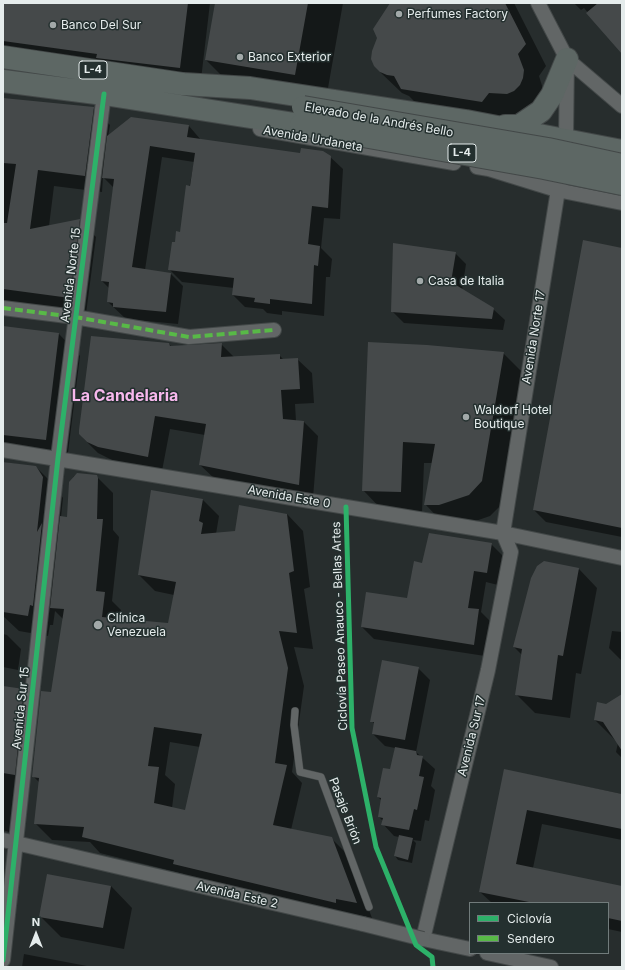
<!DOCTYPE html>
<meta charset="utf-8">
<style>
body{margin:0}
#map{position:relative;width:625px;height:970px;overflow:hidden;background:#272d2d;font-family:Inter,sans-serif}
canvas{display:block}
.frame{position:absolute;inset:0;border:4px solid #e5ecec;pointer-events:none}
.legend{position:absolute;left:469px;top:902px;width:140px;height:52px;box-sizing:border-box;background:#24302f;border:1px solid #717b7b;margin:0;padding:5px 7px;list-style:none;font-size:12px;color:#e5ecec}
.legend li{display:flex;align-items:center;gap:8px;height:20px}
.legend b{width:20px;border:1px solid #717b7b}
.north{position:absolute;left:16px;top:914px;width:40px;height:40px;-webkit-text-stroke:3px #24302f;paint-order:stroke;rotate:0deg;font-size:11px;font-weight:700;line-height:16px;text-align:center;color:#e5ecec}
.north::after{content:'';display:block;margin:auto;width:14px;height:18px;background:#e5ecec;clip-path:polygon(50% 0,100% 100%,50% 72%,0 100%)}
</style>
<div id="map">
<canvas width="625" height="970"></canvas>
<div class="frame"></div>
<ul class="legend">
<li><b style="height:5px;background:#2db169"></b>Ciclovía</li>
<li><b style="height:5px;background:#58b947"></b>Sendero</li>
</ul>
<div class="north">N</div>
</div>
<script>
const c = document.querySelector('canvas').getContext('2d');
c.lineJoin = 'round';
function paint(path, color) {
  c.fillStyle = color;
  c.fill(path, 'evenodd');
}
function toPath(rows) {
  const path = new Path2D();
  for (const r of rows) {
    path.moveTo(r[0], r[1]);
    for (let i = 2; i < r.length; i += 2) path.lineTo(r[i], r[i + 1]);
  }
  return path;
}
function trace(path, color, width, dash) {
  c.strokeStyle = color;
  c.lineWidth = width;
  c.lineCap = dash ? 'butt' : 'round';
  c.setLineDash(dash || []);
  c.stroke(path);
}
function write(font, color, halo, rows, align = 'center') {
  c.font = font + ' Inter,sans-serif';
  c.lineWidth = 3;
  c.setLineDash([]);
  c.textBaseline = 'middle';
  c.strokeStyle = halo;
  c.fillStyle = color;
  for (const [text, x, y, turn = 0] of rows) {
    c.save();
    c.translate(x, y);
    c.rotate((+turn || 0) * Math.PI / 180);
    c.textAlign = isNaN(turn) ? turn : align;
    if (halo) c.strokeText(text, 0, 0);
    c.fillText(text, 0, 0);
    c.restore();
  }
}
const shadow = toPath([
 [3,3,210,3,200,88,3,57],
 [216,3,343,3,325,105,236,90,206,60],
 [392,3,514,3,546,66,539,76,544,92,528,114,511,114,504,123,423,110,409,96,402,93,380,72],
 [574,3,622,3,622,52,584,8,581,10],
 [3,99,93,108,110,125,108,137,132,118,189,126,201,140,301,154,327,154,343,169,340,219,324,218,321,248,332,259,330,277,326,277,324,316,282,311,282,315,267,313,263,309,245,307,233,295,234,288,182,282,169,269,175,244,181,233,194,162,162,157,145,270,171,274,183,286,178,324,126,319,108,302,109,288,102,281,114,188,103,177,102,192,54,186,49,226,79,220,96,237,86,314,3,302],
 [622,249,622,537,546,522,534,510],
 [455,253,466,264,462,290,493,309,505,320,503,330,404,323,392,311],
 [3,327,59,334,80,356,67,461,3,453],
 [169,344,172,347,221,344,235,358,279,355,283,359,297,359,312,373,314,403,295,404,296,421,304,422,318,436,313,498,215,479,200,465,205,435,170,429,162,471,114,461,98,453,83,438,80,430],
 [369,344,503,353,525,375,503,503,490,516,461,526,446,526,425,504,432,463,424,463,422,513,384,512,363,490],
 [3,462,36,467,56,487,63,498,61,517,68,518,70,482,74,476,81,474,96,476,113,493,113,530,119,537,112,601,121,610,119,619,169,624,174,595,155,591,139,575,152,491,203,500,219,516,216,534,236,532,287,514,303,531,310,587,304,589,313,649,294,647,304,686,292,772,302,783,291,830,331,838,348,855,372,918,191,881,184,874,100,853,90,842,52,840,35,823,40,783,33,776,52,693,63,619,55,611,53,625,50,625,48,636,19,631,3,616],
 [170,742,200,747,186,811,172,808,175,784,165,775],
 [491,544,503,556,498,585,486,582,481,612,491,622,485,656,374,639,362,627,408,599,423,564],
 [579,569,597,588,581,674,576,673,570,718,535,713,516,694,522,655,514,647],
 [612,631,622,632,622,661,609,648],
 [3,634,7,635,21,649,18,670,3,667],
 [418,668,430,680,416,752,435,769,431,786,435,790,429,821,425,820,421,841,413,840,416,843,412,863,398,860,395,856,399,837,394,836,383,824,383,821,379,817,382,801,378,797,391,770,395,748,385,746,373,734,375,725,372,721],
 [3,687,24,690,38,704,29,789,23,788,18,824,9,832,3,830],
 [622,695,622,758,616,752,618,743,595,720,607,705],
 [505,770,622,794,622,840,542,824,533,868,622,887,622,932,608,929,608,903,492,903,480,892],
 [111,886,132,908,124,949,61,937,40,916],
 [24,954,87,966,88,967,22,967]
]);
const building = toPath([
 [3,3,188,3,180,68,96,58,97,54,3,41],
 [215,3,308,3,295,75,205,60],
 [390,3,505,3,526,44,518,54,524,70,523,78,520,85,514,91,507,94,489,93,482,102,401,89,394,76,387,75,380,72,374,66,371,59,372,51,377,38,373,29],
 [598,3,622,3,622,54,586,13],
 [3,98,94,107,85,176,38,170,30,229,80,219,70,298,3,289,3,223,7,223,16,164,3,163],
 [131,117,189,125,187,137,300,153,301,148,323,151,331,156,328,208,312,206,308,244,320,246,318,266,314,265,312,304,270,299,270,304,254,302,255,298,232,295,234,278,168,270,172,242,175,242,176,231,180,232,186,185,190,186,195,153,150,146,132,267,171,273,166,312,113,307,113,303,107,302,109,282,101,281,114,179,102,178,107,136],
 [583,240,622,248,622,528,533,510],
 [393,243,456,252,451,282,494,308,492,319,391,312],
 [3,326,59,333,46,440,3,435],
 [91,336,169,343,170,346,222,343,221,357,280,354,280,359,298,358,300,389,281,390,283,419,304,421,299,485,199,465,206,424,155,416,148,457,98,447,87,442,79,434,79,430],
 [368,342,427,345,504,352,482,481,469,495,439,505,424,505,435,444,403,442,401,492,362,491],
 [3,462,36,466,43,477,37,532,42,523,33,606,30,605,28,616,3,612],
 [77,473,97,475,98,478,97,519,103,519,96,591,105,592,102,617,168,623,176,582,138,575,151,490,203,499,199,521,203,523,201,534,235,531,239,505,287,514,294,571,289,573,297,633,279,631,288,668,275,763,287,765,273,825,332,837,357,903,336,899,336,903,173,864,174,860,82,837,84,827,34,824,39,778,32,777,41,691,51,692,64,609,50,608,60,516,67,517,69,482],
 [154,727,202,734,185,810,154,803,159,767,148,766],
 [429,533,492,543,487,573,474,571,468,608,479,609,474,645,361,627,366,592,407,598,414,561,422,563],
 [544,561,579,568,563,656,558,655,552,700,515,695,522,649,513,647,531,578,537,566],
 [382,660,419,667,405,740,372,734,374,722,370,722],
 [3,686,24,689,15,775,3,773],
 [622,694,622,751,603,722,594,720,597,702,606,704],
 [395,747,416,751,417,755,423,756,419,776,424,777,417,810,414,809,409,830,381,825,383,818,378,817,381,798,377,797,383,768,390,769],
 [504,769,622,794,622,829,527,810,516,864,622,886,622,921,608,918,608,903,534,903,479,892],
 [399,835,413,838,408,860,394,856],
 [47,874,111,886,103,928,39,917]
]);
const lane = toPath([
 [295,711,294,725,300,772,321,777,369,907]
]);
const street = toPath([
 [567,59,622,106],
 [260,129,454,163],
 [477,167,489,169,557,190,622,203],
 [3,308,75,317,189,337,274,330],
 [3,450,503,533,622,558],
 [503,533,566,140,567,59,538,3],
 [3,840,363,924],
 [470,949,423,939,488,670,511,552,503,533],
 [487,953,551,967],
 [3,960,58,458,104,94]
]);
const primary = toPath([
 [3,57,183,84,250,88,466,121,622,151],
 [3,81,104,94,301,125],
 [505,126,519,126,541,111,552,95,567,59]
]);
const streetBridge = toPath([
 [363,924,423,939]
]);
const primaryBridge = toPath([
 [303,107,548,149,622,165],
 [301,125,544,168,622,184]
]);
const quiet = toPath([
 [3,308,75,317,189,337,274,330]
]);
const cycleway = toPath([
 [346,507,352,728,376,847,416,945,432,957,433,967],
 [3,960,58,458,104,94]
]);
const markers = [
 [399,14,4,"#a2a9a9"],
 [53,25,4,"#a2a9a9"],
 [240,57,4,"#a2a9a9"],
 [420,281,4,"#a2a9a9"],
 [466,417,4,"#a2a9a9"],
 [98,625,5,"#a2a9a9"]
];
const shields = [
 [93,70,28],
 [462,153,28]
];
const shieldNames = [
 ["L-4",93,70],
 ["L-4",462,153]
];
const poiNames = [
 ["Perfumes Factory",407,14],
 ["Banco Del Sur",61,25],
 ["Banco Exterior",248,57],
 ["Casa de Italia",428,281],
 ["Waldorf Hotel",474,410],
 ["Boutique",474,424],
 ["Clínica",107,618],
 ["Venezuela",107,632]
];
const streetNames = [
 ["Elevado de la Andrés Bello",379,120,10],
 ["Avenida Urdaneta",313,139,10],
 ["Avenida Norte 15",71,275,-83],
 ["Avenida Norte 17",534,337,-81],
 ["Avenida Este 0",289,497,10],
 ["Ciclovía Paseo Anauco - Bellas Artes",340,626,-92],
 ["Avenida Sur 15",21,708,-84],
 ["Avenida Sur 17",472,736,-76],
 ["Pasaje Brión",345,811,69],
 ["Avenida Este 2",237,895,13]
];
const districtNames = [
 ["La Candelaria",125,396]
];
paint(shadow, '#0007');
paint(building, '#45494a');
trace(lane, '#434848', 8);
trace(street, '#434848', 16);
trace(primary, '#434848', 24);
trace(lane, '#626666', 7);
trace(street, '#626666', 14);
trace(primary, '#5d6764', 22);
trace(streetBridge, '#434848', 16, []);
trace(primaryBridge, '#434848', 24, []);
trace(streetBridge, '#626666', 14);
trace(primaryBridge, '#5d6764', 22);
trace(quiet, '#58b947', 4, [8, 4]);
trace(cycleway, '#2db169', 5);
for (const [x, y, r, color] of markers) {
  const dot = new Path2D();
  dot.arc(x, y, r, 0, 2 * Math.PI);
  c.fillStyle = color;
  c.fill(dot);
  trace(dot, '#24302f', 1.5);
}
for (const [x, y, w] of shields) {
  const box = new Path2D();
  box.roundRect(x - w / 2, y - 9, w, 18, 3);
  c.fillStyle = '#24302f';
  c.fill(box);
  trace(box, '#e5ecec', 1);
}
write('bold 11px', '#e5ecec', null, shieldNames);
write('12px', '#e5ecec', '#24302f', poiNames, 'left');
write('12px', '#e5ecec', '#24302f', streetNames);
write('bold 16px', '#f7b8ed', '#24302f', districtNames);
</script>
